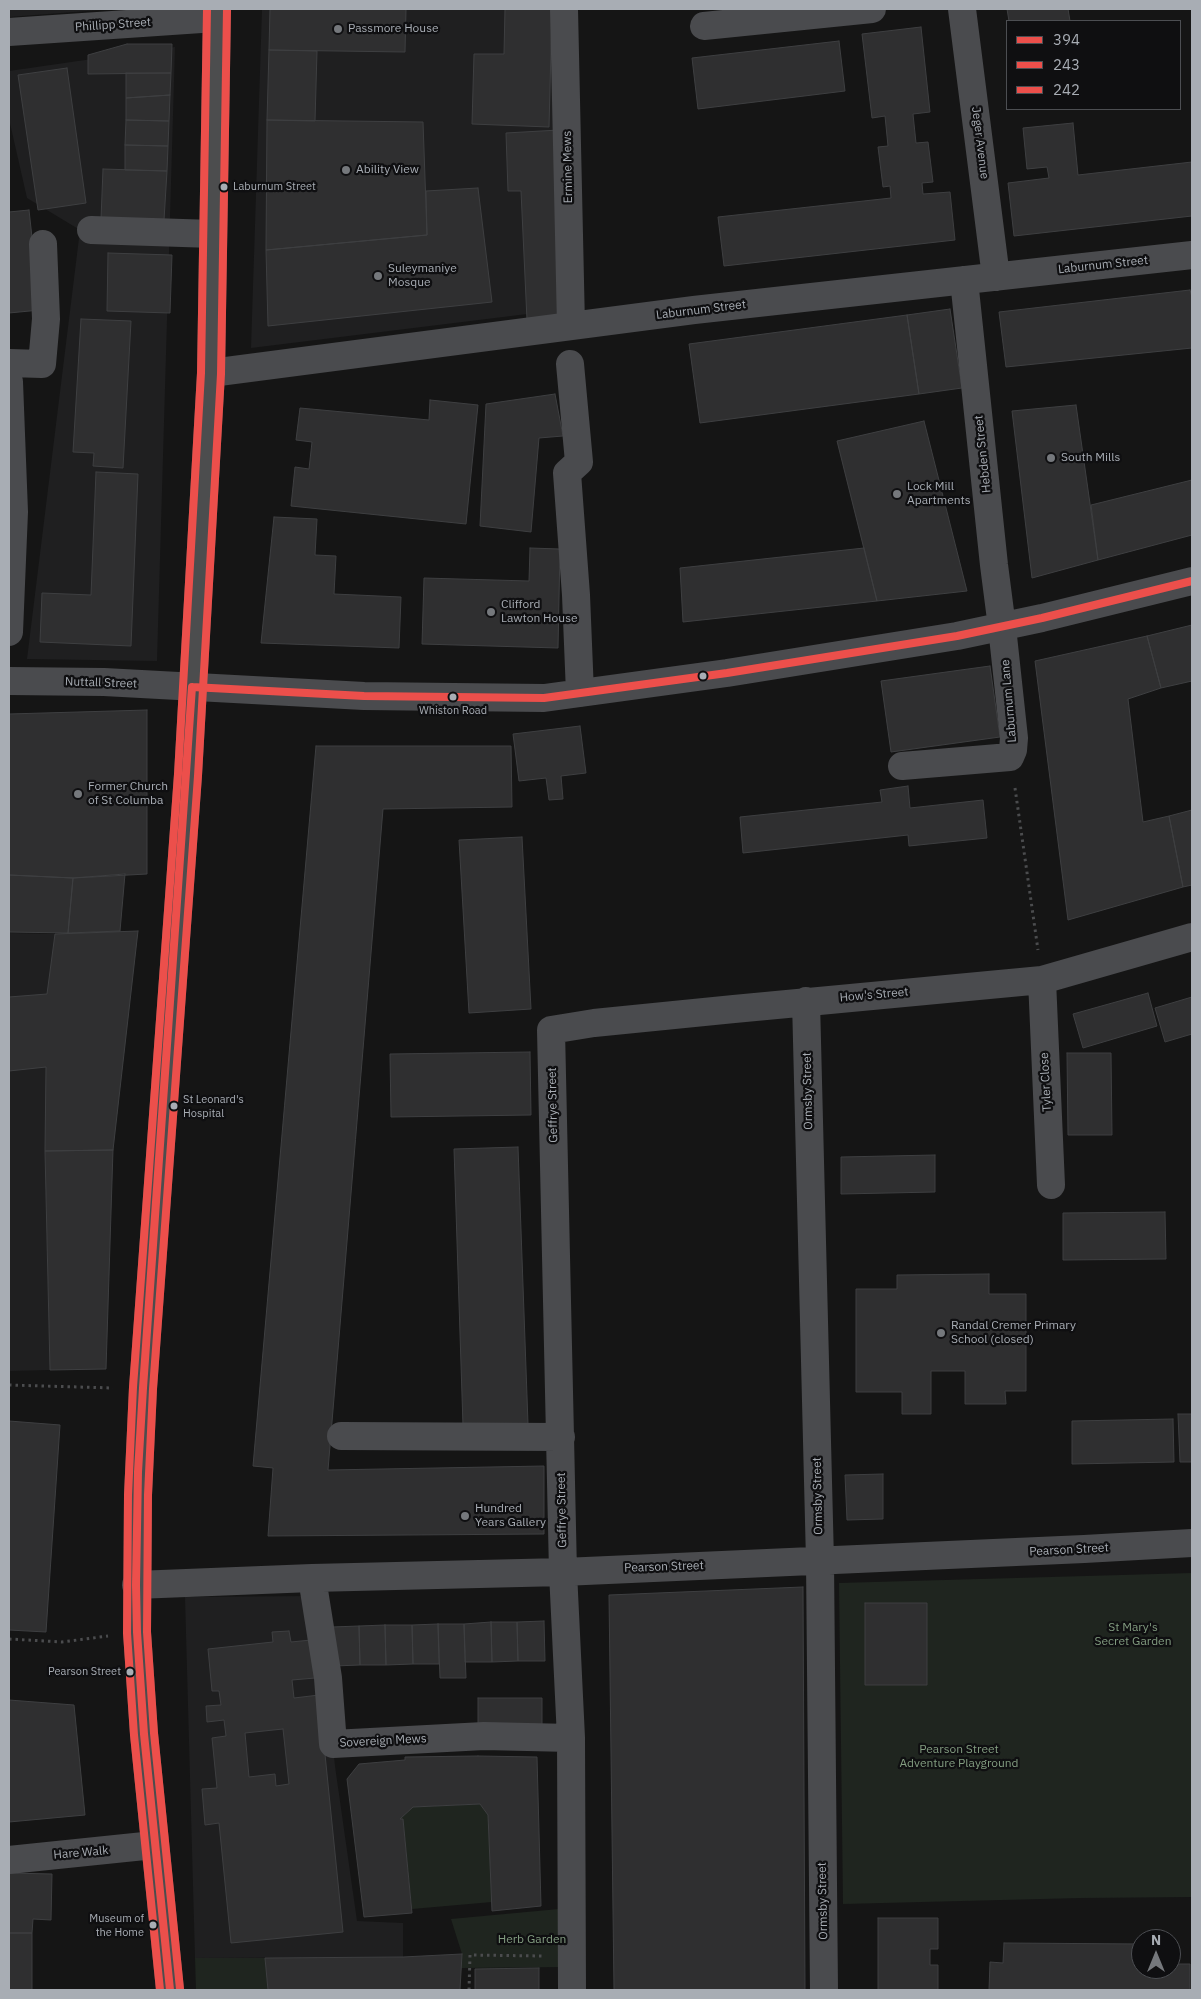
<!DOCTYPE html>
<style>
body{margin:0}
#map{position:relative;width:1201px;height:1999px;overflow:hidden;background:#151515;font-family:"IBM Plex Sans",sans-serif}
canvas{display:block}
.frame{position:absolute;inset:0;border:10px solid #a8adb4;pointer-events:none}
.legend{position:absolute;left:1006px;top:20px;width:175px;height:90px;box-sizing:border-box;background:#0f0f11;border:1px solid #4c4e52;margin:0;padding:6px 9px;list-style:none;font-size:15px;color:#a8adb4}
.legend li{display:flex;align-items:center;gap:10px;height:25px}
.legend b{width:25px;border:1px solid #4c4e52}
.north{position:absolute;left:1131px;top:1929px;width:50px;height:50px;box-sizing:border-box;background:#0f0f11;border:1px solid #4c4e52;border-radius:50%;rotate:0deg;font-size:14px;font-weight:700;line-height:20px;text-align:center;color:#a8adb4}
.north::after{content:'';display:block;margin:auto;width:18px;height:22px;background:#75787c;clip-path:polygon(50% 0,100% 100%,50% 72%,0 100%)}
</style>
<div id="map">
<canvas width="1201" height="1999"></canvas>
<div class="frame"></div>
<ul class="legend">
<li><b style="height:6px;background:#ec4f4b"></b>394</li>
<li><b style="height:6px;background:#ec4f4b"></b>243</li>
<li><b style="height:6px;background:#ec4f4b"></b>242</li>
</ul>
<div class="north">N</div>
</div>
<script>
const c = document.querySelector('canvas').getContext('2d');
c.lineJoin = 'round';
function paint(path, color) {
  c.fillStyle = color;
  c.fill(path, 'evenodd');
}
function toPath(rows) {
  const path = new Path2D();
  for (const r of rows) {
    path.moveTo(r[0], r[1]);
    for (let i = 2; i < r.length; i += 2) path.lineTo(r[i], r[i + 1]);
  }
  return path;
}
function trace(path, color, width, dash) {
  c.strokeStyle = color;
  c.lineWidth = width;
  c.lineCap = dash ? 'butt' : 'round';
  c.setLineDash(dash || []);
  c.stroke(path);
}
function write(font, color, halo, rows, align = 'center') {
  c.font = font + ' "IBM Plex Sans",sans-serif';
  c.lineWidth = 4.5;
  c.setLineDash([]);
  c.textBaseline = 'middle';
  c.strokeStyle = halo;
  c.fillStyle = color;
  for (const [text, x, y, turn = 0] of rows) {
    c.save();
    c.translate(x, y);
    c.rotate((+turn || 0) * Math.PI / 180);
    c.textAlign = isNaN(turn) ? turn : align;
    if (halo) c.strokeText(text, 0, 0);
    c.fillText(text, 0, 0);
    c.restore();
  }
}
const built = toPath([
 [9,9,113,9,9,17],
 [262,9,572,9,568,309,251,348],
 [175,47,157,661,27,659,80,230,27,198,9,119,9,71],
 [138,931,113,1150,45,1151,50,1370,9,1371,9,933,55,934],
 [317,1596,335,1766,357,1921,403,1923,403,1957,195,1958,185,1597]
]);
const green = toPath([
 [1192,1573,1192,1897,1081,1898,843,1904,839,1583],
 [480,1804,488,1815,492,1902,412,1909,403,1819,400,1819,413,1807],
 [559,1909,563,1967,461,1968,462,1954,451,1919],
 [195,1958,265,1958,268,1990,196,1990]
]);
const building = toPath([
 [270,9,406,9,405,52,269,50,270,9],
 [505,9,552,9,549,127,472,124,474,54,504,54,505,9],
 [1007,9,1068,9,1070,21,1009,21,1007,9],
 [921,27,930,112,913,114,916,143,928,142,933,182,922,183,923,194,950,192,955,240,724,266,718,217,891,198,890,186,883,187,878,147,888,146,885,116,872,118,862,34,921,27],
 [839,41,845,91,698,109,692,58,839,41],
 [127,44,172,44,171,73,88,74,88,55,127,44],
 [269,50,317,51,315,121,267,120,269,50],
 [67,68,86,203,38,210,18,75,67,68],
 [126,73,171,73,170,95,126,98,126,73],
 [170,95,169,121,126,120,126,98,170,95],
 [126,120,169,121,168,146,125,145,126,120],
 [267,120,423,122,427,235,266,250,267,120],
 [1073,123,1078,175,1192,162,1192,216,1014,236,1008,183,1049,178,1047,167,1027,169,1023,128,1073,123],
 [559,130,567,319,527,320,521,191,508,191,506,133,559,130],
 [125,145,168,146,167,171,125,170,125,145],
 [103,169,167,171,164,220,101,219,103,169],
 [478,188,492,302,268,326,266,250,427,235,426,191,478,188],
 [29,210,40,310,9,313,9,212,29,210],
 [108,253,172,255,170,313,107,311,108,253],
 [1190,290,1192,297,1192,348,1006,367,999,312,1190,290],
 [950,309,962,388,919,394,907,315,950,309],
 [907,315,919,394,700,423,689,344,907,315],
 [81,319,131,321,123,468,93,466,94,453,73,452,81,319],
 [555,394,563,436,539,438,531,532,480,526,486,404,555,394],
 [430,400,478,405,466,524,291,506,295,467,309,469,312,442,296,440,300,408,429,420,430,400],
 [1076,405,1098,560,1032,578,1012,411,1076,405],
 [924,421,967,591,877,601,837,441,924,421],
 [96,472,138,474,131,646,40,642,42,593,91,595,96,472],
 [1192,480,1192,535,1098,560,1091,505,1192,480],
 [274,517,317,519,315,555,336,556,334,594,401,597,399,648,261,643,274,517],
 [530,548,560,549,558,648,422,644,424,578,529,581,530,548],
 [864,548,877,601,683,622,680,568,864,548],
 [1192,625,1192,681,1161,688,1147,636,1192,625],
 [1147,636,1161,688,1128,699,1143,822,1169,816,1183,887,1068,920,1035,661,1147,636],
 [990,666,1000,737,891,752,881,681,990,666],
 [147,710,147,874,73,878,9,875,9,714,147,710],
 [580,726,586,773,561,776,563,799,549,800,546,778,519,781,513,734,580,726],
 [316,746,511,746,512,807,383,809,328,1470,544,1466,544,1534,268,1536,273,1468,253,1466,316,746],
 [908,786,910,808,983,800,987,838,909,846,908,835,743,853,740,817,882,802,880,790,908,786],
 [1192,810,1192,885,1183,887,1169,816,1192,810],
 [522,837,531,1009,469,1013,459,840,522,837],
 [125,874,120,931,68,933,73,878,125,874],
 [9,875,73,878,68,933,9,932,9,875],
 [138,931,113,1150,45,1151,46,1067,9,1071,9,997,47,994,55,934,138,931],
 [1148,993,1157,1026,1083,1048,1073,1014,1148,993],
 [1192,997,1192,1034,1165,1042,1155,1008,1192,997],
 [530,1052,531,1115,391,1117,390,1054,530,1052],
 [1067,1053,1111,1053,1112,1135,1068,1135,1067,1053],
 [518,1147,528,1424,463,1426,454,1149,518,1147],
 [113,1150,106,1369,50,1370,45,1151,113,1150],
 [935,1155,935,1192,841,1194,841,1157,935,1155],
 [1165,1212,1166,1259,1063,1260,1063,1213,1165,1212],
 [989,1274,989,1294,1026,1294,1026,1391,1005,1391,1006,1404,965,1404,965,1371,931,1371,931,1414,902,1414,902,1392,856,1392,856,1289,897,1289,897,1275,989,1274],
 [1178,1414,1192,1414,1192,1462,1180,1462,1178,1414],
 [1173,1419,1174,1462,1072,1464,1072,1421,1173,1419],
 [9,1421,60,1425,46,1632,9,1630,9,1421],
 [883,1474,883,1519,847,1520,845,1475,883,1474],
 [803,1587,805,1990,614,1990,609,1595,803,1587],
 [865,1603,927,1603,927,1685,865,1685,865,1603],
 [544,1621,545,1661,518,1661,517,1622,544,1621],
 [491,1622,517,1622,518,1661,492,1662,491,1622],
 [491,1622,492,1662,465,1662,464,1624,491,1622],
 [438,1624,439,1664,413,1664,412,1625,438,1624],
 [438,1624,464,1624,466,1678,440,1678,438,1624],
 [385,1625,412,1625,413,1664,386,1665,385,1625],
 [385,1625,386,1665,360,1665,359,1626,385,1625],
 [359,1626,360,1665,334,1666,332,1627,359,1626],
 [289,1631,291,1642,311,1640,315,1678,292,1680,294,1698,319,1695,343,1932,231,1943,219,1823,205,1825,202,1789,217,1788,212,1738,226,1736,224,1720,207,1722,206,1706,221,1705,219,1691,212,1691,208,1649,273,1642,272,1632,289,1631],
 [283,1729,289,1784,276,1786,275,1774,249,1777,245,1733,283,1729],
 [478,1698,542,1698,542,1731,478,1732,478,1698],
 [9,1700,74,1705,85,1815,9,1822,9,1700],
 [478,1756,537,1757,541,1906,492,1911,488,1815,480,1804,413,1807,400,1819,403,1819,412,1913,364,1917,347,1779,359,1764,405,1760,405,1757,478,1756],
 [9,1873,52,1874,51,1920,33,1919,32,1933,9,1933,9,1873],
 [878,1918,938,1918,938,1949,930,1949,930,1965,938,1965,938,1990,878,1990,878,1918],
 [9,1933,32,1933,32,1990,9,1990,9,1933],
 [1004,1943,1141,1944,1141,1969,1171,1969,1171,1944,1175,1944,1175,1964,1190,1964,1190,1990,989,1990,990,1962,1003,1963,1004,1943],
 [462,1954,460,1990,268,1990,265,1958,403,1957,462,1954],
 [539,1968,539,1990,475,1990,475,1969,539,1968]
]);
const path = toPath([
 [1015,788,1038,950],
 [9,1385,113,1388],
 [9,1639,62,1642,108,1636],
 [469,1990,470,1955,542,1956]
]);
const minor = toPath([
 [564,9,571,326],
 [962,9,996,277],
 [704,26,872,9],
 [9,32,216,18],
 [91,230,213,234],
 [9,363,42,364,46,319,43,244],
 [570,364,579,462,567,473,576,595,580,693],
 [211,373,694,310,1192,255],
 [9,382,14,512,9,632],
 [9,681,104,682,364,696,544,698,727,673,957,636,1042,618,1192,581],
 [902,766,1010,757,1013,750,1014,738,1002,627,994,565,964,280],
 [1042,980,1051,1185],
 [806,1001,820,1561,824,1990],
 [341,1436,561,1437],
 [312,1578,328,1678,333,1744,484,1736,571,1738],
 [136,1585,312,1578,563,1572,1084,1549,1192,1543],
 [9,1860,154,1845],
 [572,1990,571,1738,563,1572,551,1030,594,1023,734,1009,1042,980,1192,937]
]);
const highway = toPath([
 [170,1990,144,1734,137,1632,138,1495,143,1388,188,775,211,373,217,9]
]);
const bus1 = toPath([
 [192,687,364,696,544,698,727,673,957,636,1042,618,1192,581],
 [170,1990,144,1734,137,1632,136,1585,138,1472,143,1388,192,687]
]);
const bus2 = toPath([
 [180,1989,154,1733,147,1632,148,1495,153,1389,198,776,221,374,227,9]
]);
const bus3 = toPath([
 [160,1990,134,1735,127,1633,128,1495,133,1387,178,774,201,373,207,9]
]);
const markers = [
 [338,29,5,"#75787c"],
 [346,170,5,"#75787c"],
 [224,187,4.5,"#a8adb4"],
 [378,276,5,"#75787c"],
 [1051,458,5,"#75787c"],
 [897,494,5,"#75787c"],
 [491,612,5,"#75787c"],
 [703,676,4.5,"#a8adb4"],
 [453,697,4.5,"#a8adb4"],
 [78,794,5,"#75787c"],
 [174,1106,4.5,"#a8adb4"],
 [941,1333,5,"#75787c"],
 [465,1516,5,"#75787c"],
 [130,1672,4.5,"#a8adb4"],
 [153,1925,4.5,"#a8adb4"]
];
const busNames = [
 ["Laburnum Street",233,187],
 ["Whiston Road",453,711,"center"],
 ["St Leonard's",183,1100],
 ["Hospital",183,1114],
 ["Pearson Street",121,1672,"right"],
 ["Museum of",144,1919,"right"],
 ["the Home",144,1933,"right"]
];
const streetNames = [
 ["Phillipp Street",113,25,-4],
 ["Jeger Avenue",980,143,83],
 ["Ermine Mews",568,167,-91],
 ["Laburnum Street",1103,265,-6],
 ["Laburnum Street",701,310,-7],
 ["Hebden Street",983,454,-96],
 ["Nuttall Street",101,683,2],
 ["Laburnum Lane",1009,701,-95],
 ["How's Street",874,995,-5],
 ["Tyler Close",1046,1082,-93],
 ["Ormsby Street",808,1091,-91],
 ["Geffrye Street",553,1105,-91],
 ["Ormsby Street",818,1496,-91],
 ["Geffrye Street",562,1510,-91],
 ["Pearson Street",1069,1550,-3],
 ["Pearson Street",664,1567,-2],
 ["Sovereign Mews",383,1741,-3],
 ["Hare Walk",81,1853,-5],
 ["Ormsby Street",823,1901,-91]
];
const poiNames = [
 ["Passmore House",348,29],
 ["Ability View",356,170],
 ["Suleymaniye",388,269],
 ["Mosque",388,283],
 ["South Mills",1061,458],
 ["Lock Mill",907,487],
 ["Apartments",907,501],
 ["Clifford",501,605],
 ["Lawton House",501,619],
 ["Former Church",88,787],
 ["of St Columba",88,801],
 ["Randal Cremer Primary",951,1326],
 ["School (closed)",951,1340],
 ["Hundred",475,1509],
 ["Years Gallery",475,1523]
];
const parkNames = [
 ["St Mary's",1133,1628],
 ["Secret Garden",1133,1642],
 ["Pearson Street",959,1750],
 ["Adventure Playground",959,1764],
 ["Herb Garden",532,1940]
];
paint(built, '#1f1f20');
paint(green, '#1f251f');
paint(building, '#2f2f30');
trace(building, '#3e3f41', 1);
trace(path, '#4b4c4e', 3, [2.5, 4]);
trace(minor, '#4a4b4e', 28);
trace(highway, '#4c4d4e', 28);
trace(bus1, '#ec4f4b', 8);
trace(bus2, '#ec4f4b', 8);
trace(bus3, '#ec4f4b', 8);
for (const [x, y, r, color] of markers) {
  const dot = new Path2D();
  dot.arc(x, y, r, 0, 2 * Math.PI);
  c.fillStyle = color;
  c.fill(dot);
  trace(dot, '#0f0f11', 2);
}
write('11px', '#a8adb4', '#0f0f11', busNames, 'left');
write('12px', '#a8adb4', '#0f0f11', streetNames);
write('12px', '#a8adb4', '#0f0f11', poiNames, 'left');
write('12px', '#839d81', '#0f0f11', parkNames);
</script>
